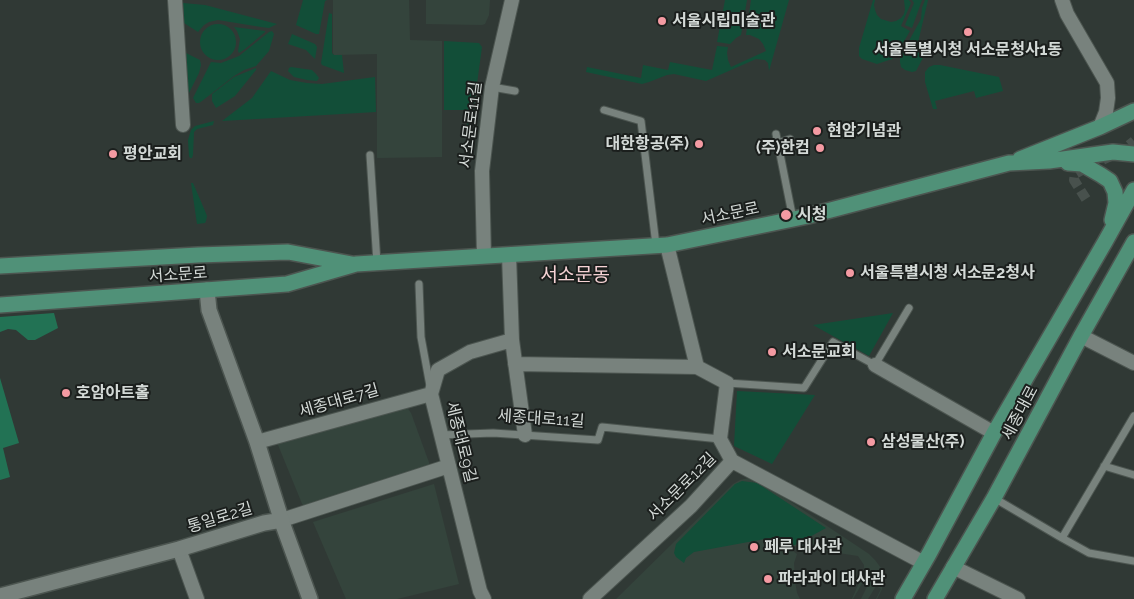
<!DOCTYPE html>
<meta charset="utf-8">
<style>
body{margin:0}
canvas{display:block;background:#303935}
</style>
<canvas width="1134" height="599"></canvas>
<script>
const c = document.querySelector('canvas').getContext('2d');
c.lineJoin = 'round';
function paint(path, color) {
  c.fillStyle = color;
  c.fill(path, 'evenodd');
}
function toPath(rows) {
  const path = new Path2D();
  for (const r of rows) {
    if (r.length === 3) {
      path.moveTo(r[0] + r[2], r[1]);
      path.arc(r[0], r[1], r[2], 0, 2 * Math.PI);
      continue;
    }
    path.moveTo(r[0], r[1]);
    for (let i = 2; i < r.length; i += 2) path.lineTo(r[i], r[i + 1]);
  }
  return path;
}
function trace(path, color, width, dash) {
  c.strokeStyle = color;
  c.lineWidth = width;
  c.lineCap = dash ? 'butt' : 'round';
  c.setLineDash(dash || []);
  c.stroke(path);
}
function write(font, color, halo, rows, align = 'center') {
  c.font = font + ' Raleway,"Noto Sans KR",sans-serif';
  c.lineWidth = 4;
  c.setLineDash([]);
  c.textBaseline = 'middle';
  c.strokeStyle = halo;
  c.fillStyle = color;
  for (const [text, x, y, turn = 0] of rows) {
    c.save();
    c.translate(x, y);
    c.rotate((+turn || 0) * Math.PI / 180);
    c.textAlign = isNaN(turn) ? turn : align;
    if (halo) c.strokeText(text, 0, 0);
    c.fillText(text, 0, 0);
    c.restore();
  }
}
const built = toPath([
 [333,0,409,0,410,40,442,41,442,157,377,158,377,54,334,55,333,53],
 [426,0,490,0,489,15,485,24,482,25,426,24],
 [406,406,411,413,431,468,305,511,276,440],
 [749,478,758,480,869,554,875,560,881,568,884,578,882,589,877,599,876,599,881,589,876,586,868,599,861,599,869,583,864,580,853,599,852,599,864,571,864,565,858,556,793,546,790,549,797,554,794,563,795,581,797,593,800,599,616,599,733,484,740,480],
 [434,484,459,584,397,599,346,599,313,522]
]);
const green = toPath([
 [303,0,327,0,325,1,319,34,316,34,296,25],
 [725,0,747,0,741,35,736,38,730,44,717,42],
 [751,0,789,0,769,71,768,63,765,60,756,59,706,81,674,74,667,75,649,82,642,84,586,72,587,67,641,78,643,65,668,70,670,62,712,70,717,46,728,47,727,53,728,60,731,67,766,51,763,44,759,39,750,35,746,35],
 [873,0,875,0,874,5,875,10,877,15,881,19,891,22,896,21,901,18,904,14,905,9,904,0,909,0,911,3,901,26,910,31,896,55,892,59,877,64,862,59,859,56,859,48],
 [912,0,922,0,912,28,905,25,914,3],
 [925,0,928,0,916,51,925,54,916,71,912,72,905,70,901,67,900,62,900,57,921,19,922,8],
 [183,3,205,5,277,24,269,28,261,27,218,20,209,22,204,25,198,32,184,23],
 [329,13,332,14,332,53,334,55,342,55,344,73,322,65,321,63],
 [218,42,18],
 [234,27,265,31,265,32,245,49,239,53,238,51,240,39,237,31],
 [272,31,274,34,269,51,256,66,244,70,234,76,202,101,199,103,196,103,193,98,211,62,221,63,239,56,269,32],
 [292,34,315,44,317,47,315,59,306,50,288,44],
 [444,41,479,43,482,47,467,157,467,110,444,110],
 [186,53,200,60,201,65,199,73,188,95],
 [934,65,940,65,999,77,1003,91,976,98,974,91,935,101,937,109,933,109,925,82,925,72,929,67],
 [291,67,312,70,316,74,319,78,317,81,307,80,294,77,288,71,289,68],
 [256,68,256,70,235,96,216,108,212,101,212,94,234,77],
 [271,71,290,80,307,83,322,84,375,77,376,112,222,121,252,98],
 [214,121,213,125,197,129,194,132,193,155,192,158,190,158,189,156,188,140,191,130,195,126],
 [191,183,193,183,205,211,207,216,206,221,205,223,197,224],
 [893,313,869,356,813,325],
 [737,391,815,395,772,464,734,446],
 [742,481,757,483,826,528,793,546,790,550,775,539,770,538,694,552,686,558,684,563,676,557,674,553,676,544,735,484]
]);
const forest = toPath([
 [54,313,58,328,35,340,28,340,16,330,8,329,0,332,0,317],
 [0,378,19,443,3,448,10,477,0,480]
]);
const pedestrianTunnel = toPath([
 [1086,199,1074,180,1075,174,1089,166,1122,151,1134,141]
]);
const service = toPath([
 [492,87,515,91],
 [604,110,641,121,656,245],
 [776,134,793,219],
 [778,143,790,139],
 [370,155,377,263],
 [419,284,421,337,430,386],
 [727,383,804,388,833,342,875,365,909,308],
 [441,435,493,433,598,440,602,427,720,439],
 [1104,466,1134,475],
 [994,498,1062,538,1134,416],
 [1062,538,1089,553,1134,561]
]);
const minor = toPath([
 [175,0,183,125],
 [1062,0,1067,14,1107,83,1108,98,1106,112,1100,127],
 [484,256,482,171,492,87,512,0],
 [1081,336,1134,363],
 [512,340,525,435],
 [515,364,697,367],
 [875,365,994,433],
 [257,442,431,394],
 [732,461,924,563],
 [282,520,449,466],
 [179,549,197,599],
 [953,567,1018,599],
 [484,599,480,591,431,394,438,370,470,352,512,340,509,255],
 [590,599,691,506,732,461,720,439,727,383,697,367,667,245]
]);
const tertiary = toPath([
 [207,290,209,310,257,442,283,525,310,599],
 [0,596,179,549,264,523,282,520]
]);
const primary = toPath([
 [1020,159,1100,127,1134,111],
 [1068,163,1082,164,1101,175,1110,181,1115,192,1116,203,1112,220],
 [0,266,198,255,288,252,352,264],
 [0,305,287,284,356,264,667,245,808,216,1009,163,1049,161,1113,152,1134,154],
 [903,599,929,554,994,433,1105,242,1134,190],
 [935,599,994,498,1081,336,1134,242]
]);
const markers = [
 [662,21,5,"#f49aa2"],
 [968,32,5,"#f49aa2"],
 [817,131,5,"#f49aa2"],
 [699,144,5,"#f49aa2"],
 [820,148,5,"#f49aa2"],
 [113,154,5,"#f49aa2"],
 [786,215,6,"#f49aa2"],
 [850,273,5,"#f49aa2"],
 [772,352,5,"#f49aa2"],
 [66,393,5,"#f49aa2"],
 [871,442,5,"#f49aa2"],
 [754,547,5,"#f49aa2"],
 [768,579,5,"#f49aa2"]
];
const poiNames = [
 ["서울시립미술관",672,21],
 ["서울특별시청 서소문청사1동",968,50,"center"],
 ["현암기념관",827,131],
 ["대한항공(주)",689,144,"right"],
 ["(주)한컴",810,148,"right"],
 ["평안교회",123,154],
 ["시청",797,215],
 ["서울특별시청 서소문2청사",860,273],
 ["서소문교회",782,352],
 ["호암아트홀",76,393],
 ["삼성물산(주)",881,442],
 ["페루 대사관",764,547],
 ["파라과이 대사관",778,579]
];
const streetNames = [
 ["서소문로11길",471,125,-83],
 ["서소문로",730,214,-12],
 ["서소문로",178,275,-4],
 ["세종대로7길",339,401,-16],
 ["세종대로",1020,413,-62],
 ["세종대로11길",541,419,4],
 ["세종대로9길",461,442,76],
 ["서소문로12길",682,487,-45],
 ["통일로2길",220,518,-17]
];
const quarterNames = [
 ["서소문동",575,275]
];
paint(built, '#34443c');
paint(green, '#124e38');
paint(forest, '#227254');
trace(pedestrianTunnel, '#48514d', 10, [10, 5]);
trace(service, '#4c5550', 9);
trace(minor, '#4c5550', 16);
trace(tertiary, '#4c5550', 18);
trace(primary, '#4c5550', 18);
trace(service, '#78827d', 7);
trace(minor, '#78827d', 14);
trace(tertiary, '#78827d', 15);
trace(primary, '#509178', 15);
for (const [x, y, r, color] of markers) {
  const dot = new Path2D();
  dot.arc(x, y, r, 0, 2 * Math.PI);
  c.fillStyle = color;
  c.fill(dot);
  trace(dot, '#1b1f1d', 2);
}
write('bold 16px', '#d3d9d6', '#1b1f1d', poiNames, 'left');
write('16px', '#d3d9d6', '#1b1f1d', streetNames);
write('19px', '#f5d2d4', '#1b1f1d', quarterNames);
</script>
